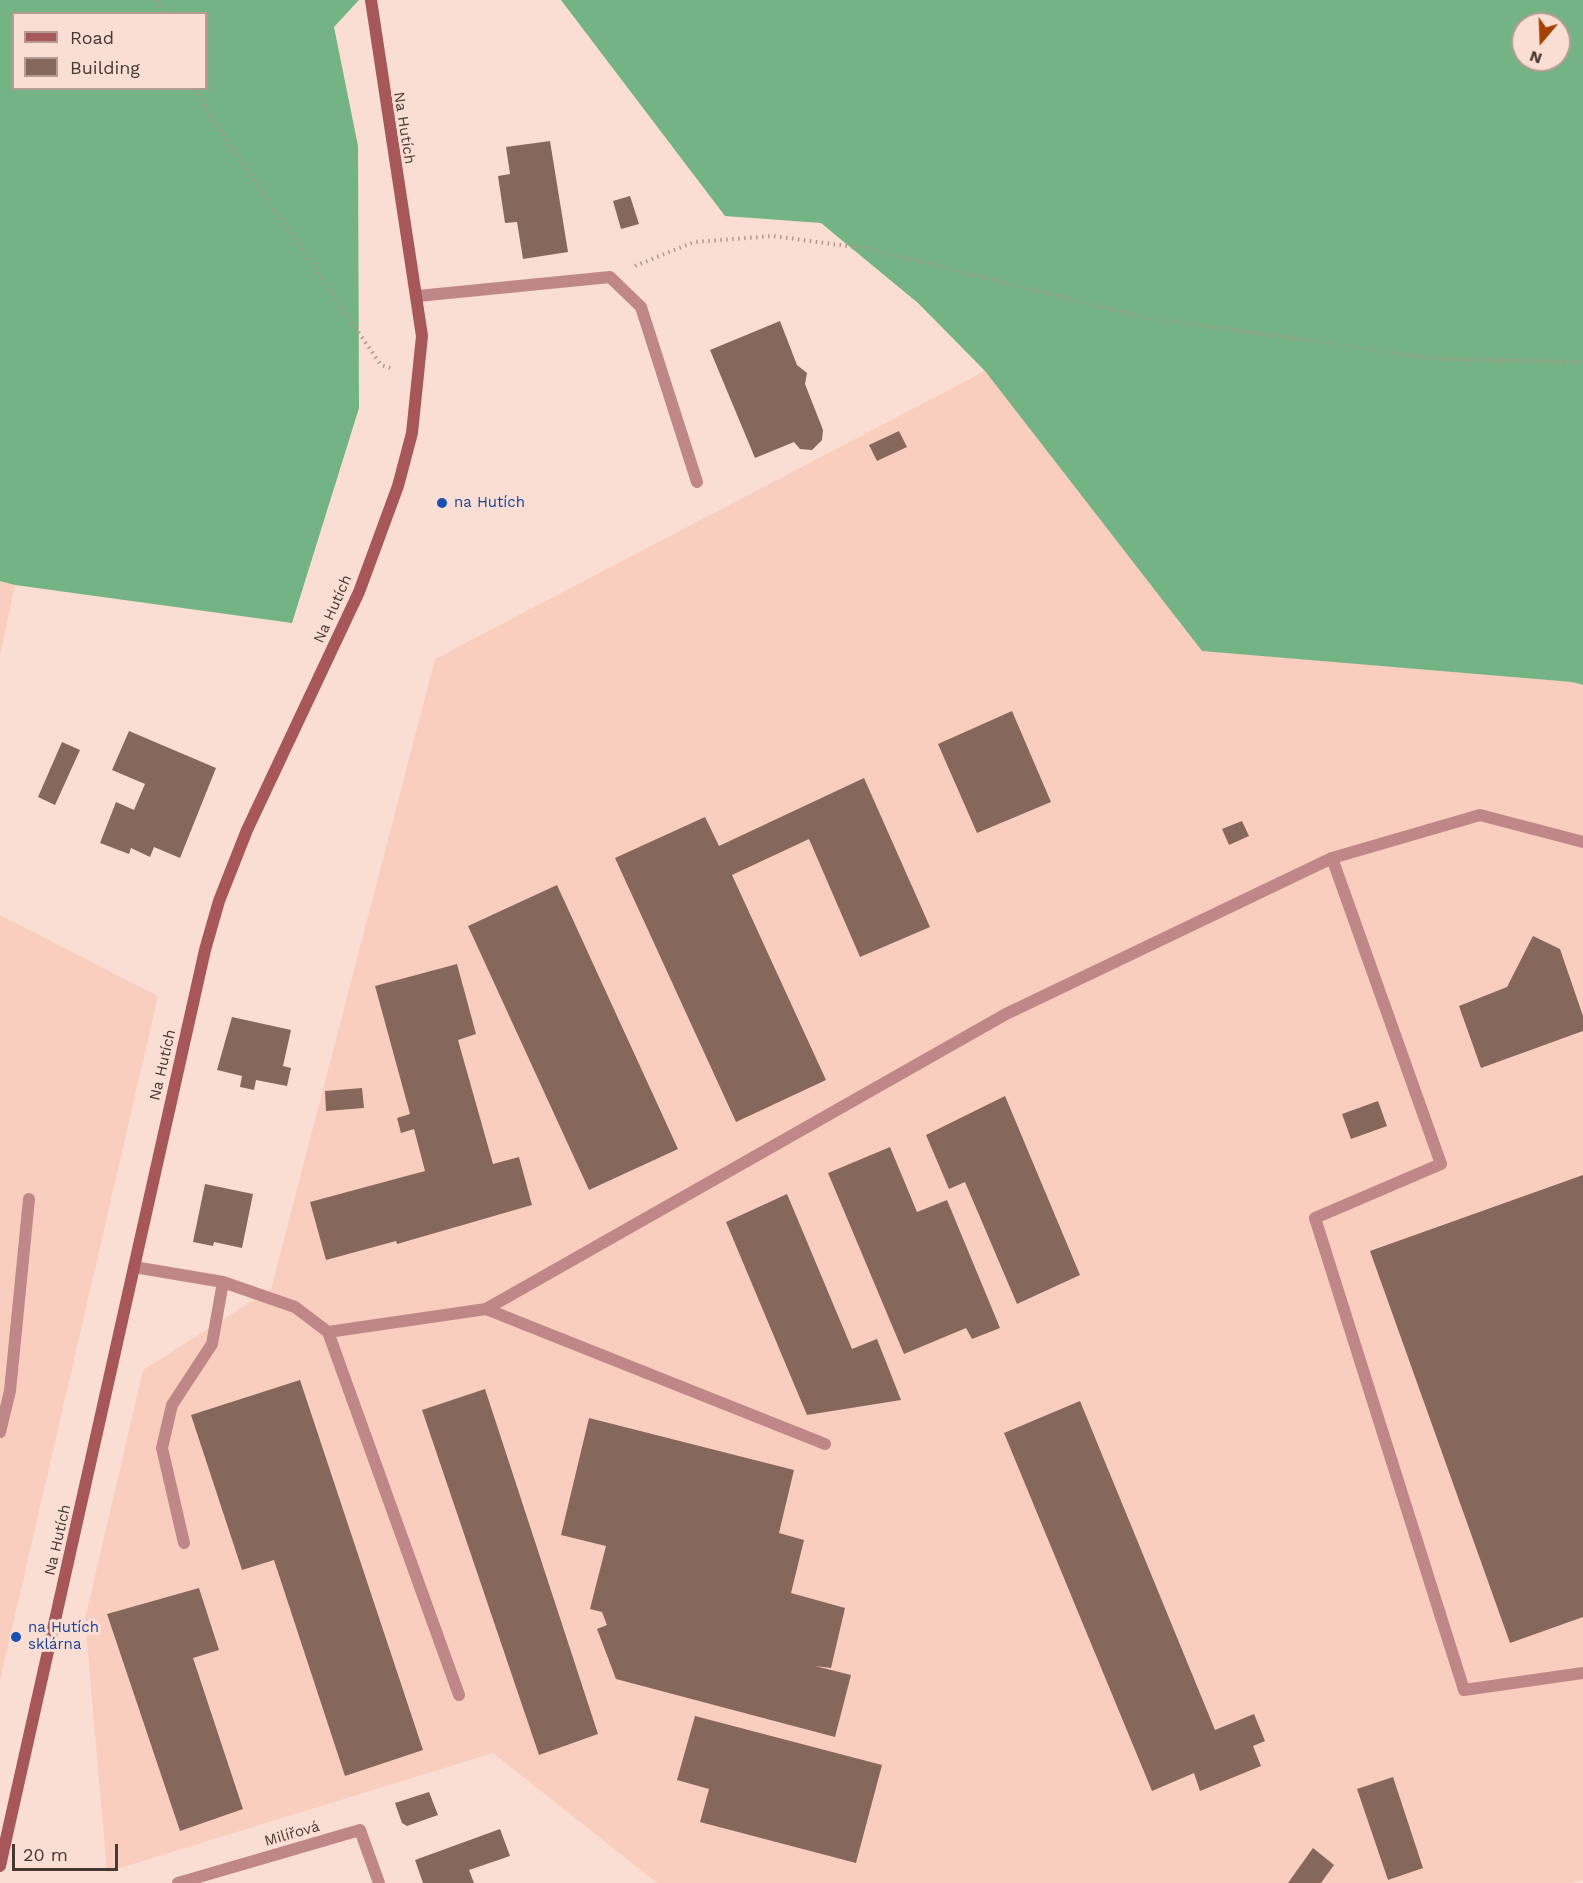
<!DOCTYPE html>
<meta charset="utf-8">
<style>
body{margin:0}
#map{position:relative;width:1583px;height:1883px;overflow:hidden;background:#faded4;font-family:"Work Sans",sans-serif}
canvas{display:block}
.legend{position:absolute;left:12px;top:12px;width:195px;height:78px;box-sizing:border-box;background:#faded4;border:2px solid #b29c94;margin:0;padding:8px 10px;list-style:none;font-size:18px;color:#463833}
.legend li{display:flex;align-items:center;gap:12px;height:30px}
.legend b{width:30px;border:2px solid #b29c94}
.north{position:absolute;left:1511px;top:12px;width:60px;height:60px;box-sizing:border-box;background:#faded4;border:2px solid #b29c94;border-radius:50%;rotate:199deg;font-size:16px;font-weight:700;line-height:24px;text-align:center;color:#463833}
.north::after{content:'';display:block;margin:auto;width:21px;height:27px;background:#a34100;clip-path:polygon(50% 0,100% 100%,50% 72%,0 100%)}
.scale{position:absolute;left:12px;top:1844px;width:106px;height:27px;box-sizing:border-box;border:3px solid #463833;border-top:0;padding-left:8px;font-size:18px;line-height:21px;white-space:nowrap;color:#463833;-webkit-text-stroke:4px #faded4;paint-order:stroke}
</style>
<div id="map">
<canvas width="1583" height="1883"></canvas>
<ul class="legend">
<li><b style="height:8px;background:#a7575a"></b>Road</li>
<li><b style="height:16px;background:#86675c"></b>Building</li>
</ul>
<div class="north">N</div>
<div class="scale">20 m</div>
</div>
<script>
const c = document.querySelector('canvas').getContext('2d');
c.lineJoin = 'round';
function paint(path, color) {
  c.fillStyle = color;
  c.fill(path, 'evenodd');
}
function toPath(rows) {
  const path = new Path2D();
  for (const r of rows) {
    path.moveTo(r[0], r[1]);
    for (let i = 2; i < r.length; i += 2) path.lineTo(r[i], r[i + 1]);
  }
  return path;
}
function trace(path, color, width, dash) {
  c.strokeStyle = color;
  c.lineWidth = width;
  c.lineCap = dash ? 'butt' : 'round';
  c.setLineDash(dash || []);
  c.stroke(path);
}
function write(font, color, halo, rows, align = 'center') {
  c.font = font + ' "Work Sans",sans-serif';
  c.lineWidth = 6;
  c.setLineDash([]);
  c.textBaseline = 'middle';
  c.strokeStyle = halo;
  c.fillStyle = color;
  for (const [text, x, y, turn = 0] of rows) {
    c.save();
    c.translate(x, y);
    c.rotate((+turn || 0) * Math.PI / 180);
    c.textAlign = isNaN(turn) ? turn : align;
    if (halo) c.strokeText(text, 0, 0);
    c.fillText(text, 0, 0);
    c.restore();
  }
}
const built = toPath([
 [985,371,1202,651,1572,682,1583,685,1583,1880,1571,1883,657,1883,493,1753,107,1872,85,1619,143,1370,271,1289,435,659],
 [0,581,15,585,0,655],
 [0,915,158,996,0,1680]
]);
const forest = toPath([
 [0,0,359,0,334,27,358,146,359,408,292,623,15,585,0,581],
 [14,14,206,14,206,88,14,88],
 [561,0,1583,0,1583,685,1572,682,1202,651,985,371,918,303,821,223,725,216],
 [1523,24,1559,24,1559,60,1523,60]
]);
const building = toPath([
 [550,141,568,252,523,259,517,222,505,223,498,176,510,174,506,147],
 [630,196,639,224,621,229,613,201],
 [780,321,797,365,807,373,805,384,823,430,822,440,812,450,800,449,794,442,755,458,710,350],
 [899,431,907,447,877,461,869,445],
 [1012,711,1051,802,977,833,938,744],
 [129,731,216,768,180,858,154,847,150,857,131,848,129,854,100,843,116,802,134,810,145,784,112,770],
 [62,742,80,750,55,805,38,797],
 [864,778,930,927,860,957,809,839,732,875,826,1080,736,1122,615,858,705,817,719,846],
 [1242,821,1249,836,1229,845,1222,829],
 [557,885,678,1149,589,1190,468,926],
 [1533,936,1560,949,1583,1016,1583,1031,1481,1068,1459,1006,1507,987],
 [457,964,476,1034,458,1040,493,1164,519,1157,532,1205,397,1244,396,1241,326,1260,310,1202,425,1171,414,1129,401,1133,397,1118,410,1114,375,986],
 [232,1017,291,1030,283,1066,291,1068,287,1086,256,1080,254,1090,240,1087,242,1076,217,1070],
 [362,1088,364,1108,326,1111,325,1091],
 [1005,1096,1080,1275,1017,1304,965,1182,949,1189,926,1135],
 [1378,1101,1387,1126,1351,1139,1342,1114],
 [890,1147,917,1212,947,1200,1000,1328,972,1339,966,1328,904,1354,828,1173],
 [1583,1175,1583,1617,1510,1643,1370,1251],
 [205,1184,253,1194,242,1248,214,1242,213,1246,193,1242],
 [787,1194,852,1349,877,1339,901,1400,807,1415,726,1222],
 [300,1380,423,1750,345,1776,274,1560,242,1570,191,1415],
 [485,1389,598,1734,539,1755,422,1410],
 [1080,1401,1215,1730,1254,1714,1265,1741,1253,1746,1261,1766,1200,1791,1194,1773,1152,1791,1004,1433],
 [589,1418,794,1470,779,1533,804,1540,791,1593,845,1608,831,1668,815,1666,851,1675,835,1737,616,1679,597,1629,607,1625,602,1612,590,1609,606,1546,561,1535],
 [199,1588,219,1650,193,1658,243,1809,180,1831,107,1614],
 [695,1716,882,1765,856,1863,700,1822,709,1789,677,1780],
 [1393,1777,1423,1868,1388,1880,1357,1789],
 [429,1792,438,1815,407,1826,402,1823,395,1803],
 [500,1829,510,1856,469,1870,474,1883,423,1883,415,1860],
 [1313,1848,1334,1865,1321,1883,1288,1883]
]);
const path = toPath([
 [157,0,161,14],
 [195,88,208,113,381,365,394,369],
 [635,266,694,242,773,236,869,249,1143,317,1438,359,1583,362]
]);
const street = toPath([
 [418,296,610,277,641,307,697,482],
 [1332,858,1441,1164,1315,1218,1464,1690,1583,1673],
 [134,1267,223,1282,295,1307,328,1332,486,1309,1006,1014,1332,858,1480,815,1583,842],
 [486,1309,825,1444],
 [328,1332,459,1695],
 [0,1432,10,1391,29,1199],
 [184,1543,162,1448,172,1405,212,1344,223,1282],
 [178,1883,360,1830,379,1883]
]);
const secondary = toPath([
 [0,1866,205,950,219,901,247,830,359,592,398,486,412,433,422,336,371,0]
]);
const markers = [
 [442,503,6,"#1a4fb4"],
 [16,1637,6,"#1a4fb4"]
];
const streetNames = [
 ["Na Hutích",404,128,81],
 ["Na Hutích",333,609,-66],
 ["Na Hutích",163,1065,-77],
 ["Na Hutích",58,1540,-77],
 ["Milířová",292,1834,-16]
];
const transitNames = [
 ["na Hutích",454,503],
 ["na Hutích",28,1628],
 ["sklárna",28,1645]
];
paint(built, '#f9cebf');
paint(forest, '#74b384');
paint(building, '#86675c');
trace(path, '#ae9890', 4, [1.5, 4.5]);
trace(street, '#bf8787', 12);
trace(secondary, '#a7575a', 12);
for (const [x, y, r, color] of markers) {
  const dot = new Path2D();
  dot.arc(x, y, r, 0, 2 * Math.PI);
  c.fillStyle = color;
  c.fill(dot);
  trace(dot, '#faded4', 2);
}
write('15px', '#463833', '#faded4', streetNames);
write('15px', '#164399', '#faded4', transitNames, 'left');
</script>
